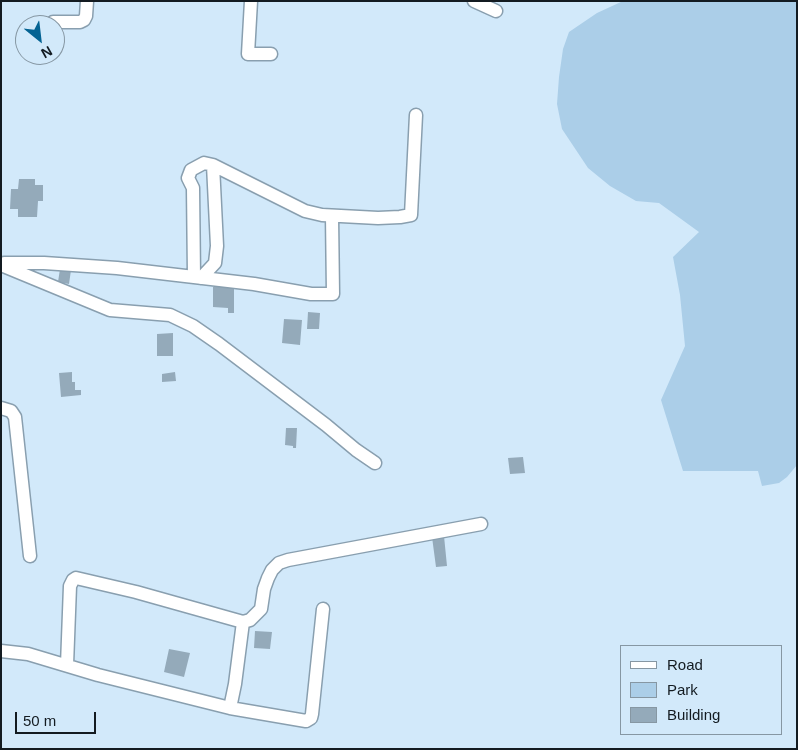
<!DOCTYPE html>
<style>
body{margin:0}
#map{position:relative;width:798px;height:750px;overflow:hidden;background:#d2e9fa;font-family:Arial,sans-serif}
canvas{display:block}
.frame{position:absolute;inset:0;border:2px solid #131b21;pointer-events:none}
.legend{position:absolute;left:620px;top:645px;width:162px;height:90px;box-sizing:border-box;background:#d2e9fa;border:1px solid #8697a3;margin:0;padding:6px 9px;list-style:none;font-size:15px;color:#131b21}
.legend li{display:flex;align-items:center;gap:10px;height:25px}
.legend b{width:25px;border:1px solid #8697a3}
.north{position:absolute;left:15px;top:15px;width:50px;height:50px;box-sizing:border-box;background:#d2e9fa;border:1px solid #8697a3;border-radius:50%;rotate:151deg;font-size:14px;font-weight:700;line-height:20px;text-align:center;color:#131b21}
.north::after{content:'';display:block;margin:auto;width:18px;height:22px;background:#046393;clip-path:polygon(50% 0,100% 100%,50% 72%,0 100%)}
.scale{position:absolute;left:15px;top:712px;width:81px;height:22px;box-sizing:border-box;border:2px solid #131b21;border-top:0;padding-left:6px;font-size:15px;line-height:18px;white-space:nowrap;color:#131b21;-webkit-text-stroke:4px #d2e9fa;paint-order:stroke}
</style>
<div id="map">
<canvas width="798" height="750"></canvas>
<div class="frame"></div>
<ul class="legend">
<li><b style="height:6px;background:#fff"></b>Road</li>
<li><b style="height:14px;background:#abcee8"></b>Park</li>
<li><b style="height:14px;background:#94aaba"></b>Building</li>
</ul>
<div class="north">N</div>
<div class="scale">50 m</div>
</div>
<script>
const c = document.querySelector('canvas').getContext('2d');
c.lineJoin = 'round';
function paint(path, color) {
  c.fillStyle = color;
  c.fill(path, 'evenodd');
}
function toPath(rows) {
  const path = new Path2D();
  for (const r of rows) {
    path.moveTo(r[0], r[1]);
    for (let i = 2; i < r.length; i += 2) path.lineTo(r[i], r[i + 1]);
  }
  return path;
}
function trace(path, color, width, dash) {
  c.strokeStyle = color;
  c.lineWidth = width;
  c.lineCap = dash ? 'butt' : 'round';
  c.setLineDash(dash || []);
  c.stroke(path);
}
const green = toPath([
 [623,1,797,1,797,465,787,477,779,483,762,486,758,471,683,471,661,400,685,346,680,295,673,257,699,232,659,203,636,201,610,186,588,168,562,129,557,104,559,77,563,49,569,32,597,13]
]);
const building = toPath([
 [19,179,35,179,35,185,43,185,43,201,38,201,37,217,18,217,18,209,10,209,11,189,18,189],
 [60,269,71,270,69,284,58,282],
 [213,287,234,287,234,313,228,313,228,308,213,307],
 [308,312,320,313,319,329,307,329],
 [284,319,302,320,300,345,282,343],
 [173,333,173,356,157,356,157,334],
 [72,372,72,382,75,382,75,390,81,390,81,395,61,397,59,373],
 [175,372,176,381,162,382,162,374],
 [286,428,297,428,296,448,293,448,293,446,285,445],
 [523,457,525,473,510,474,508,458],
 [444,536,447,566,436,567,432,537],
 [255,631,272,632,270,649,254,648],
 [169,649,190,653,184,677,164,672]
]);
const street = toPath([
 [251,1,248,54,271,54],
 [474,1,496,11],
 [53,22,80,22,84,20,86,16,87,1],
 [4,263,44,263,117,268,254,284,311,294,333,294,332,216],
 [1,265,110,310,170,315,193,326,219,344,326,425,356,450,375,463],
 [194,277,193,188,188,178,191,170,204,163,213,165],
 [201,278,215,263,217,246,213,165,305,211,322,215,378,218,400,217,411,215,416,115],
 [1,408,11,411,15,417,30,556],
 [1,651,28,654,98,675,230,708,306,721,311,718,312,714,323,609],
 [67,665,70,586,73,580,76,578,136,592,243,622,250,620,261,609,264,589,268,578,272,570,279,563,288,560,481,524],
 [230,708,235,684,243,622]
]);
paint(green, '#abcee8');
paint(building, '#94aaba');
trace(street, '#899faf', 15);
trace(street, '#fff', 12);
</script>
